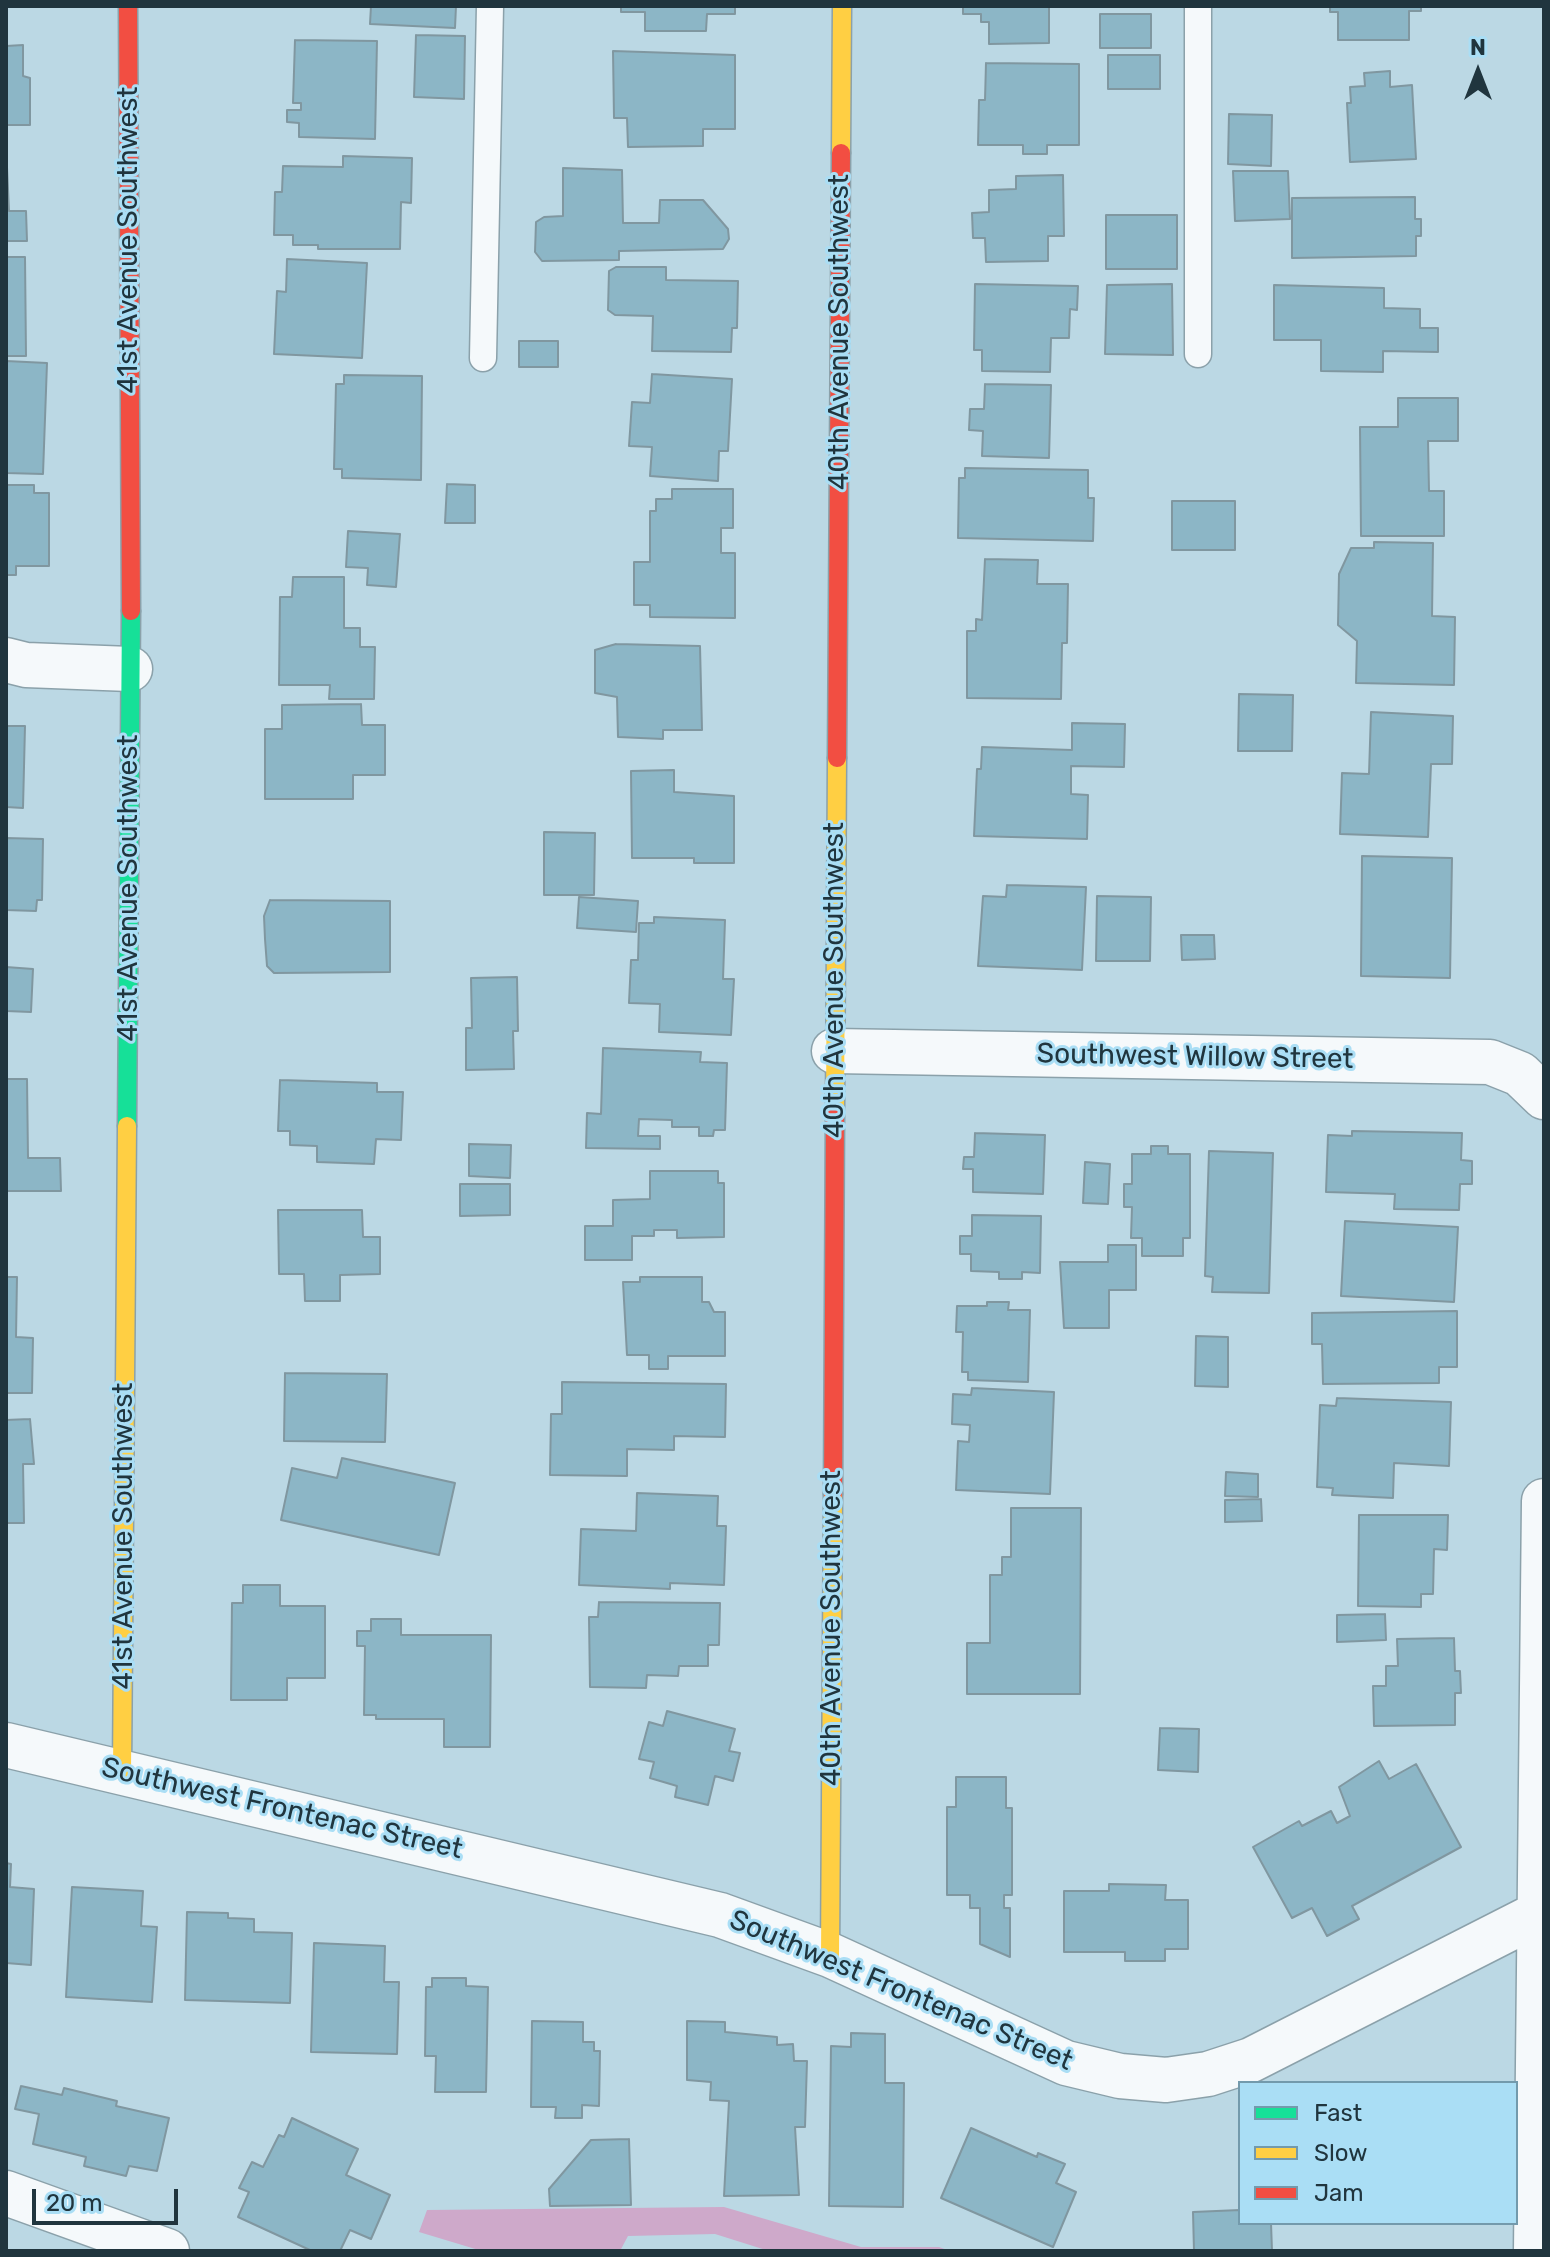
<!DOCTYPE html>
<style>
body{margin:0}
#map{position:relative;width:1550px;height:2257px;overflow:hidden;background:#bbd8e4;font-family:Rubik,sans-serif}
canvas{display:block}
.frame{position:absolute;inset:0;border:8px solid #20353e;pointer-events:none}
.legend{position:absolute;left:1238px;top:2081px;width:280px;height:144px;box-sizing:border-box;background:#aadef5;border:2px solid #739aac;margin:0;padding:10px 14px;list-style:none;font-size:24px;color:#20353e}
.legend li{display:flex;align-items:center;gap:16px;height:40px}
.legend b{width:40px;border:2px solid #739aac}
.north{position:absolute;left:1438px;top:32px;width:80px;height:80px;-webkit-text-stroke:6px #aadef5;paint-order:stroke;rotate:0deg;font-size:22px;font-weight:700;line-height:32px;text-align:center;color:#20353e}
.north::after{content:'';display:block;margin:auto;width:28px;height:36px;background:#20353e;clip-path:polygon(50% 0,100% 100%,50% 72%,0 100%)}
.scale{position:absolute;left:32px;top:2189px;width:146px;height:36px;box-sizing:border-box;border:4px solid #20353e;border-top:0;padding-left:10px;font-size:24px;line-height:28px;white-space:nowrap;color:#20353e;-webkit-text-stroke:6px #aadef5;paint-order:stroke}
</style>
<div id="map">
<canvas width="1550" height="2257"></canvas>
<div class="frame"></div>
<ul class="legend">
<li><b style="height:10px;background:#16e098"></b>Fast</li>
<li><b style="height:10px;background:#ffcf43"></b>Slow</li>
<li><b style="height:10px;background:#f24e42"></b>Jam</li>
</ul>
<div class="north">N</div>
<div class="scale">20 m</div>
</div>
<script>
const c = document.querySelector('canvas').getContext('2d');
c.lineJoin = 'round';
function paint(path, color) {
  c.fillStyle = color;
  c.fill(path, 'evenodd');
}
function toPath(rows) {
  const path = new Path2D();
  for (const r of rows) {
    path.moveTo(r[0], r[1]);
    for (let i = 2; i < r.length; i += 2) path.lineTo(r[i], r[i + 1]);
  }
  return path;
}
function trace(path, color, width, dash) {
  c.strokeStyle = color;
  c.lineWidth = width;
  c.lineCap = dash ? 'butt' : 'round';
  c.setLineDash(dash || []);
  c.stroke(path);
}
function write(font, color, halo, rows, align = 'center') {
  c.font = font + ' Rubik,sans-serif';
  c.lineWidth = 6;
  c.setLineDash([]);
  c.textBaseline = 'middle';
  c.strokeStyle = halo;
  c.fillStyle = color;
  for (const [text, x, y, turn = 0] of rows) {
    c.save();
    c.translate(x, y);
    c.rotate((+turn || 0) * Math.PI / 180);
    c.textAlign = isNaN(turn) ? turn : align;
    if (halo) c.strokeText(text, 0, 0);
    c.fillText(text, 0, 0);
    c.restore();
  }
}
const green = toPath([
 [724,2207,861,2247,939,2247,950,2251,769,2251,715,2234,628,2236,620,2251,482,2251,419,2232,427,2210]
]);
const building = toPath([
 [371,6,456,6,455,28,370,24,371,6],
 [621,6,735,6,735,14,707,14,706,31,645,31,645,12,621,12,621,6],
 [963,6,1049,6,1049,43,989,44,989,22,981,22,981,14,963,14,963,6],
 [1330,6,1421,6,1421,11,1409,11,1409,40,1338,40,1338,12,1330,12,1330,6],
 [1100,14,1151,14,1151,48,1100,48,1100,14],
 [416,35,465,36,464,99,414,97,416,35],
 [295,40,377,41,375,139,299,137,299,123,287,122,287,110,301,110,301,103,293,103,295,40],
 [23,45,23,76,30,78,30,125,6,125,6,46,23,45],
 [613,51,735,55,735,129,703,129,703,146,628,147,627,118,614,118,613,51],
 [1108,55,1160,55,1160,89,1108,89,1108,55],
 [986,63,1079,64,1079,145,1047,145,1047,154,1023,154,1023,145,978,145,979,100,985,100,986,63],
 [1390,71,1390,87,1412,85,1416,159,1350,162,1347,103,1351,103,1350,87,1365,86,1364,73,1390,71],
 [1229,114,1272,115,1271,166,1228,164,1229,114],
 [6,145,9,211,26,211,27,241,6,241,6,145],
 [343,156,412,158,411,203,401,202,400,249,318,249,318,245,293,245,293,235,274,235,275,192,282,192,283,166,343,167,343,156],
 [563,168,622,170,623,223,659,223,660,200,703,200,728,229,729,239,723,249,619,251,619,260,542,261,535,252,536,222,544,217,563,216,563,168],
 [1233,171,1288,171,1290,219,1235,221,1233,171],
 [1063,175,1064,236,1048,236,1048,261,986,262,985,238,973,238,972,213,989,212,989,190,1016,189,1016,176,1063,175],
 [1415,197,1415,219,1421,219,1421,236,1416,236,1416,256,1292,258,1292,198,1415,197],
 [1106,215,1177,215,1177,269,1106,269,1106,215],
 [6,257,25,257,26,356,6,356,6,257],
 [287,259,367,263,362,358,274,354,277,291,286,292,287,259],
 [616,267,666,267,666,280,738,281,737,328,732,328,731,352,652,351,653,316,615,315,608,310,609,271,616,267],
 [975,284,1078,286,1077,310,1070,309,1069,338,1051,338,1050,372,982,371,982,350,974,350,975,284],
 [1172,284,1173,355,1105,354,1107,285,1172,284],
 [1274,285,1384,288,1384,308,1420,309,1420,328,1438,328,1438,352,1383,351,1383,372,1321,371,1321,340,1274,340,1274,285],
 [519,341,558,341,558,367,519,367,519,341],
 [6,361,47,363,43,474,6,473,6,361],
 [652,374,732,379,728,451,719,451,718,481,650,476,652,447,629,446,632,402,650,403,652,374],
 [344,375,422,376,421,480,342,478,342,469,334,469,336,384,344,384,344,375],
 [985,384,1051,385,1049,458,982,456,983,431,969,430,970,409,984,409,985,384],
 [1398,398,1458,398,1458,441,1428,441,1429,491,1444,491,1444,536,1361,536,1360,427,1398,427,1398,398],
 [965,468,1088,470,1088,498,1094,498,1093,541,958,538,959,478,965,478,965,468],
 [447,484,475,485,475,523,445,523,447,484],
 [6,485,34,485,34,493,49,493,49,566,16,566,16,575,6,575,6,485],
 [672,489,733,489,733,528,721,528,721,553,735,553,735,618,650,617,650,605,634,605,634,562,650,562,650,511,656,511,656,499,672,499,672,489],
 [1172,501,1235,501,1235,550,1172,550,1172,501],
 [348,531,400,534,396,587,367,585,368,568,346,567,348,531],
 [1374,542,1433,543,1432,616,1455,617,1454,685,1356,683,1357,641,1338,625,1339,574,1351,548,1374,548,1374,542],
 [985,559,1038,560,1037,584,1068,584,1067,643,1062,643,1061,699,967,698,967,631,976,631,976,619,982,620,985,559],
 [293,577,344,577,344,628,360,628,360,647,375,647,374,699,329,699,330,685,279,685,280,597,292,597,293,577],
 [616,644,700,646,702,730,663,730,663,739,618,737,617,697,595,693,595,650,616,644],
 [1239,694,1293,695,1292,751,1238,751,1239,694],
 [361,704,362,725,385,725,385,775,353,775,353,799,265,799,265,729,282,729,282,705,361,704],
 [1371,712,1453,716,1452,764,1431,764,1428,837,1340,834,1342,773,1369,774,1371,712],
 [1072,723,1125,724,1124,767,1071,766,1071,794,1088,795,1087,839,974,836,977,769,981,769,982,747,1072,750,1072,723],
 [6,726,25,726,23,808,6,807,6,726],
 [674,770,674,792,734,796,734,863,694,863,694,858,632,858,631,771,674,770],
 [544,832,595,833,594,895,544,895,544,832],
 [6,838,43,839,42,900,37,900,36,911,6,910,6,838],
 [1362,856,1452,858,1450,978,1361,976,1362,856],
 [1007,885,1086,887,1082,970,978,966,983,896,1006,897,1007,885],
 [1097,896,1151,897,1150,961,1096,961,1097,896],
 [579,897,638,901,636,932,577,928,579,897],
 [270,900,390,901,390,972,274,973,267,966,265,939,264,916,270,900],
 [654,917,725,920,723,979,734,979,731,1035,659,1032,660,1004,629,1003,631,960,638,960,639,923,654,923,654,917],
 [1181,935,1214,935,1215,959,1182,960,1181,935],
 [6,967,33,969,31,1012,6,1011,6,967],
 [517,977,518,1031,513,1031,514,1069,466,1070,466,1028,472,1028,471,978,517,977],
 [603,1048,701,1052,700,1062,727,1063,725,1130,714,1130,713,1136,699,1136,699,1127,672,1127,672,1120,639,1119,638,1136,660,1136,660,1149,586,1148,587,1113,601,1114,603,1048],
 [6,1079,27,1079,28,1158,60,1158,61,1191,6,1191,6,1079],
 [280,1080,377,1083,377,1092,403,1092,401,1140,376,1139,374,1164,317,1162,317,1146,290,1145,290,1131,278,1131,280,1080],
 [1352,1131,1462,1133,1461,1160,1472,1161,1472,1184,1460,1184,1459,1210,1394,1209,1395,1194,1326,1192,1328,1135,1352,1136,1352,1131],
 [975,1133,1045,1135,1043,1194,973,1192,973,1169,963,1169,964,1157,974,1157,975,1133],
 [469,1144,511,1145,510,1178,469,1176,469,1144],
 [1151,1146,1168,1146,1168,1154,1190,1154,1190,1238,1183,1238,1183,1256,1142,1256,1142,1238,1131,1238,1132,1207,1124,1207,1124,1184,1132,1184,1132,1154,1151,1154,1151,1146],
 [1209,1151,1273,1153,1269,1293,1212,1292,1213,1277,1205,1276,1209,1151],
 [1085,1162,1110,1164,1108,1204,1083,1203,1085,1162],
 [650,1171,718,1171,718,1183,724,1183,724,1237,677,1238,677,1230,654,1230,654,1236,632,1236,632,1260,585,1260,585,1226,613,1226,613,1200,650,1199,650,1171],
 [460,1184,510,1184,510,1215,460,1216,460,1184],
 [278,1210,362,1210,363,1237,380,1237,380,1274,340,1275,340,1301,305,1301,304,1274,279,1274,278,1210],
 [972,1215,1041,1216,1040,1273,1022,1272,1022,1279,999,1279,999,1272,971,1271,971,1254,960,1254,960,1236,972,1236,972,1215],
 [1345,1221,1458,1227,1454,1302,1341,1296,1345,1221],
 [1108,1245,1136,1245,1136,1290,1109,1290,1109,1328,1064,1328,1060,1262,1108,1262,1108,1245],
 [6,1277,17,1277,16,1337,33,1338,32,1393,6,1393,6,1277],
 [640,1277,702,1277,702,1302,709,1302,714,1312,725,1312,725,1356,668,1356,668,1369,649,1369,649,1355,627,1355,623,1282,640,1282,640,1277],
 [987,1302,1009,1302,1008,1310,1030,1310,1028,1382,968,1380,968,1372,962,1372,963,1332,956,1332,957,1306,987,1306,987,1302],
 [1457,1311,1457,1367,1439,1367,1439,1383,1323,1384,1322,1344,1312,1344,1312,1313,1457,1311],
 [1196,1336,1228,1337,1228,1387,1195,1386,1196,1336],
 [285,1373,387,1374,385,1442,284,1441,285,1373],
 [562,1382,726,1384,725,1437,674,1436,674,1450,627,1449,627,1476,550,1475,551,1414,562,1414,562,1382],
 [972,1388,1054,1392,1050,1494,956,1490,958,1441,969,1442,970,1425,952,1424,953,1394,971,1395,972,1388],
 [1337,1398,1451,1402,1449,1466,1394,1463,1393,1498,1332,1495,1333,1488,1317,1487,1320,1405,1336,1406,1337,1398],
 [30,1419,34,1464,23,1464,24,1523,6,1523,6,1420,30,1419],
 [342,1458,455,1483,439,1555,281,1520,292,1468,337,1478,342,1458],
 [1226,1472,1258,1474,1258,1497,1225,1496,1226,1472],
 [637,1493,718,1496,717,1526,726,1526,724,1585,670,1583,670,1589,579,1585,581,1529,636,1531,637,1493],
 [1261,1499,1262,1521,1225,1522,1225,1500,1261,1499],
 [1011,1508,1081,1508,1080,1694,967,1694,967,1643,990,1643,990,1575,1002,1575,1002,1557,1011,1557,1011,1508],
 [1359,1515,1448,1515,1447,1550,1434,1549,1433,1594,1421,1594,1421,1607,1358,1606,1359,1515],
 [243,1585,280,1585,280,1606,325,1606,325,1678,287,1678,287,1700,231,1700,232,1603,243,1603,243,1585],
 [599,1602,720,1603,719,1645,708,1645,708,1666,679,1666,678,1676,647,1675,646,1688,590,1687,589,1617,598,1617,599,1602],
 [1385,1614,1386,1640,1337,1642,1337,1615,1385,1614],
 [371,1619,401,1619,401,1635,491,1635,490,1747,444,1747,444,1719,376,1719,376,1715,364,1715,365,1646,357,1646,357,1631,371,1631,371,1619],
 [1454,1638,1455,1671,1460,1671,1461,1693,1455,1693,1455,1725,1374,1726,1373,1686,1386,1686,1386,1666,1398,1666,1397,1639,1454,1638],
 [667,1711,735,1729,729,1751,740,1753,733,1781,715,1776,708,1805,675,1797,677,1786,650,1778,654,1762,639,1759,649,1722,663,1726,667,1711],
 [1160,1728,1199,1729,1198,1772,1158,1770,1160,1728],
 [1379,1761,1389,1779,1416,1764,1461,1847,1352,1906,1359,1919,1327,1936,1312,1908,1292,1918,1253,1847,1299,1821,1302,1826,1331,1811,1337,1823,1350,1816,1339,1787,1379,1761],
 [956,1777,1006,1777,1006,1808,1012,1808,1012,1895,1004,1895,1004,1908,1010,1908,1010,1957,980,1944,980,1908,970,1908,970,1895,947,1895,947,1807,956,1807,956,1777],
 [6,1863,11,1864,10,1887,34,1889,31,1965,6,1963,6,1863],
 [1109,1884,1166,1885,1165,1900,1188,1900,1188,1949,1165,1949,1165,1961,1125,1961,1125,1952,1064,1952,1064,1891,1109,1891,1109,1884],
 [72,1887,143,1891,141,1926,157,1927,152,2002,66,1997,72,1887],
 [187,1912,228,1913,228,1918,254,1919,254,1932,292,1933,290,2003,185,2000,187,1912],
 [314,1943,385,1946,384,1982,399,1982,397,2054,311,2052,314,1943],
 [432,1978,466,1978,466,1986,488,1987,486,2092,435,2092,436,2056,425,2056,426,1987,432,1987,432,1978],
 [532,2021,583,2022,583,2042,594,2042,594,2051,600,2051,599,2106,582,2105,582,2118,555,2118,556,2107,531,2107,532,2021],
 [687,2021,725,2022,725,2032,777,2037,777,2045,793,2044,794,2061,807,2061,805,2127,795,2127,799,2195,724,2196,729,2101,710,2100,711,2082,687,2080,687,2021],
 [851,2033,885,2034,885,2083,904,2083,903,2207,829,2206,831,2046,851,2047,851,2033],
 [21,2086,62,2095,64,2088,117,2101,116,2106,169,2118,157,2171,129,2166,126,2176,84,2166,86,2157,33,2144,39,2114,15,2109,21,2086],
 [292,2118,358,2149,346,2175,390,2195,371,2239,350,2230,340,2251,312,2251,238,2217,249,2192,239,2188,252,2162,263,2167,279,2135,284,2137,292,2118],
 [971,2128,1037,2157,1038,2153,1065,2164,1056,2183,1076,2192,1053,2247,941,2198,971,2128],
 [629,2139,631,2205,550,2206,549,2189,591,2140,629,2139],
 [1240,2210,1240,2223,1271,2223,1272,2251,1194,2251,1193,2212,1240,2210]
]);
const lane = toPath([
 [1198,354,1198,6],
 [483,358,490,6]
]);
const street = toPath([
 [6,660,26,665,130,669],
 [834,1051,1490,1062,1520,1074,1544,1097],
 [6,1745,720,1915,830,1955,1066,2063,1120,2076,1166,2080,1208,2074,1251,2060,1538,1914],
 [6,2193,167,2251],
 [1536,2251,1544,1501]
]);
const fast = toPath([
 [127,1126,131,611]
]);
const slow = toPath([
 [841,153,842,6],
 [835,1111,837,758],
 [122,1770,127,1126],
 [830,1955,833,1494]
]);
const jam = toPath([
 [128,6,131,611],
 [837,758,841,153],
 [833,1494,835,1111]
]);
const streetNames = [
 ["41st Avenue Southwest",129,240,-90],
 ["40th Avenue Southwest",840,332,-90],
 ["41st Avenue Southwest",129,888,-90],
 ["40th Avenue Southwest",835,980,-90],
 ["Southwest Willow Street",1195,1057,1],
 ["41st Avenue Southwest",124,1536,-90],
 ["40th Avenue Southwest",832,1628,-90],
 ["Southwest Frontenac Street",282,1809,13],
 ["Southwest Frontenac Street",901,1991,23]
];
paint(green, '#cea9ca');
paint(building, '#8cb6c6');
trace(building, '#8097a0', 2);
trace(lane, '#8ba1aa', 29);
trace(street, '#8ba1aa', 47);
trace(fast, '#8ba1aa', 21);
trace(slow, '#8ba1aa', 21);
trace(jam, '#8ba1aa', 21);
trace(lane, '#f5f9fb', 26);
trace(street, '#f5f9fb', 44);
trace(fast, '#16e098', 18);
trace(slow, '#ffcf43', 18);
trace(jam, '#f24e42', 18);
write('28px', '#20353e', '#aadef5', streetNames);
</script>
